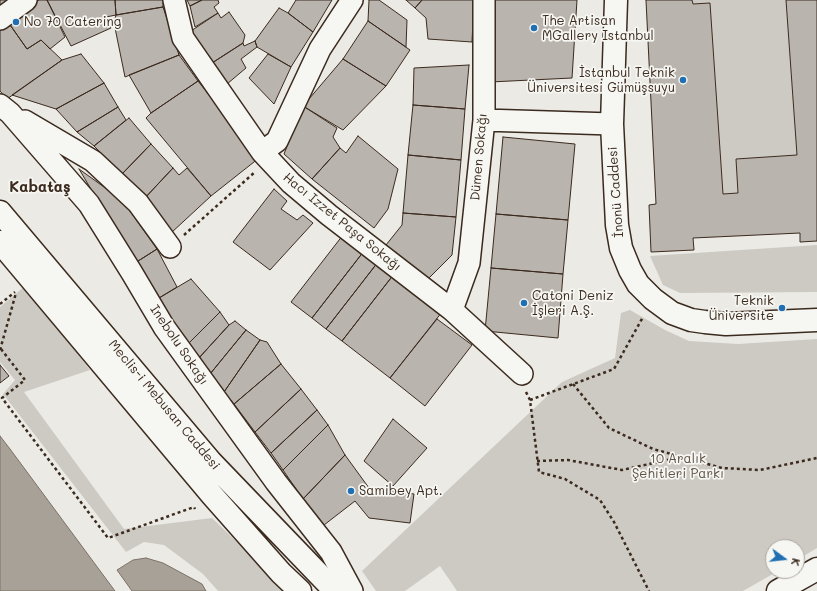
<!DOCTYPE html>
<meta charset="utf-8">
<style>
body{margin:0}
#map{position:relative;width:817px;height:591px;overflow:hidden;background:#ebeae5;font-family:Mali,sans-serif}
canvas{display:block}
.north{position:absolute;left:765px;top:539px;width:40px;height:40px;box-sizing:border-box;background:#f6f6f2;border:1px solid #aba49d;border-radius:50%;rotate:105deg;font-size:11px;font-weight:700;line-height:16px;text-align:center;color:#3b2a1e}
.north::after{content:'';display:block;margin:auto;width:14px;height:18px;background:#1f6fb2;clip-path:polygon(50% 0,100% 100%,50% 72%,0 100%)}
</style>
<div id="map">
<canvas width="817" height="591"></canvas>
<div class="north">K</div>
</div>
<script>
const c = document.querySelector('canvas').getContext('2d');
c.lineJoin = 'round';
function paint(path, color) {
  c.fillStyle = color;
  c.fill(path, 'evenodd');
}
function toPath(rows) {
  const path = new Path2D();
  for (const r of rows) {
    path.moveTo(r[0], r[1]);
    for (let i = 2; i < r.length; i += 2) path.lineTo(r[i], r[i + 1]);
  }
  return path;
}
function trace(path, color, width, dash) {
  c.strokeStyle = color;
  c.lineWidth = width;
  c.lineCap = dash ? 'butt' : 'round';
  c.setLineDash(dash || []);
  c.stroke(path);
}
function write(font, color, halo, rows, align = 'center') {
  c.font = font + ' Mali,sans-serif';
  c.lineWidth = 3.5;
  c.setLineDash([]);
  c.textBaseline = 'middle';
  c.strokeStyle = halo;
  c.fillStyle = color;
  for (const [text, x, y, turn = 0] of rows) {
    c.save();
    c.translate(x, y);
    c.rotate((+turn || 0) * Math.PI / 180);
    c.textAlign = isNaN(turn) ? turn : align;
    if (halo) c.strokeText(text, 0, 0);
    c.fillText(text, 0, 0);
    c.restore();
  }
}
const green = toPath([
 [692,0,786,0,797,155,736,159,738,193,723,194,710,3,693,4],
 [817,245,817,292,680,293,663,285,650,256],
 [25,286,90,370,24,392,124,529,212,518,288,591,218,591,203,574,164,545,144,542,126,552,3,394,15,380,0,362,0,307],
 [630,310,665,330,689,341,738,344,817,339,817,548,797,560,797,547,773,547,773,571,778,571,743,591,457,591,440,566,405,591,376,591,362,571,562,382,615,358,621,313]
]);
const water = toPath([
 [0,436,10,449,115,591,0,591,0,436],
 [146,558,163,563,202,584,206,591,132,591,117,570,133,560,146,558]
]);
const building = toPath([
 [0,0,8,0,0,6,0,0],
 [39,0,47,0,65,37,50,49,41,40,27,49,8,22,39,0],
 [47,0,115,0,116,15,106,17,111,28,71,46,47,0],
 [115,0,163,0,163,7,116,15,115,0],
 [187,0,202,0,190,6,187,0],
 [202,0,218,0,219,3,214,7,218,13,195,27,190,6,202,0],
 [296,0,332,0,313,32,288,13,296,0],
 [369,0,379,0,407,20,406,47,368,21,369,0],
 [406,0,422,0,415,8,406,0],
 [422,0,474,0,472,42,428,39,426,18,415,8,422,0],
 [495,0,577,0,572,78,490,82,495,0],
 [646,0,692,0,693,4,710,3,723,194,738,193,736,159,797,155,786,0,817,0,817,241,800,242,800,233,693,238,694,250,651,252,649,205,656,204,646,0],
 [163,7,179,55,125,77,114,23,116,15,163,7],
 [279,8,288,13,313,32,291,67,257,47,255,41,279,8],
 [229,12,245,35,243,43,212,63,191,31,218,13,221,18,229,12],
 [368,21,410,50,386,86,343,59,368,21],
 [8,22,27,49,41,40,62,60,7,99,0,91,0,29,8,22],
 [255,41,257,47,241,59,246,68,227,84,212,63,243,43,244,46,255,41],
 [81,54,104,83,56,109,12,95,62,60,81,54],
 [268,54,291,67,274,104,249,78,268,54],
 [179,55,198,81,151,113,129,75,179,55],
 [343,59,386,86,343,130,303,106,343,59],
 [469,65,465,109,413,105,414,68,469,65],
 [198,81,259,158,211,196,146,118,151,113,198,81],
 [104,83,118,107,77,132,56,109,104,83],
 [413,105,465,109,461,160,408,155,413,105],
 [303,106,337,128,333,137,340,148,312,179,284,154,303,106],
 [118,107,126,120,94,146,77,132,118,107],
 [129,118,151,144,122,174,94,146,129,118],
 [358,136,398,169,388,209,374,228,312,179,340,148,346,153,358,136],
 [503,137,575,144,568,220,496,214,503,137],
 [151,144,173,168,145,198,122,174,151,144],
 [408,155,461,160,456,217,403,213,408,155],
 [173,168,179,175,187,168,211,196,171,233,142,201,173,168],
 [79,169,122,200,157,249,135,263,79,169],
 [274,189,287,201,281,209,297,220,303,215,313,223,270,270,233,242,274,189],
 [403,213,456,217,452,255,425,282,386,245,402,225,403,213],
 [496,214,568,220,563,274,491,268,496,214],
 [343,235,364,251,312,318,291,302,343,235],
 [157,249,177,287,159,298,135,263,157,249],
 [364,251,378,262,326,329,312,318,364,251],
 [378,262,394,274,342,341,326,329,378,262],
 [491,268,563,274,558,338,485,331,491,268],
 [394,274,442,312,390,378,342,341,394,274],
 [191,279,220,312,187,345,159,298,191,279],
 [220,312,229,325,198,359,187,345,220,312],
 [437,319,472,345,425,406,390,378,437,319],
 [235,321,246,330,210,374,198,359,229,325,235,321],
 [246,330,260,340,224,392,210,374,246,330],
 [260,340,267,342,281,364,234,404,224,392,260,340],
 [281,364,301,389,255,432,234,404,281,364],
 [0,365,9,376,0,383,0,365],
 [301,389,317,410,271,453,255,432,301,389],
 [317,410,328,425,283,470,271,453,317,410],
 [393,419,427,448,393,486,364,461,393,419],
 [328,425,345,455,303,499,283,470,328,425],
 [345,455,369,488,414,494,410,523,369,518,355,501,324,525,303,499,345,455]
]);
const path = toPath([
 [184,235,255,172],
 [0,304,15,292],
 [1,349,25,380,2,398,108,538,194,507,195,509],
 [0,350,16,293],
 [573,384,609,428,653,449,722,468,760,470,817,458],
 [526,392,530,400,539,472,565,479,600,500,614,522,649,591],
 [530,400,614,369,643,317],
 [537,461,568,460,622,470,681,457]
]);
const street = toPath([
 [174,0,183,38,262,152,291,183,329,215,452,310,522,374],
 [0,19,26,0],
 [0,105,10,113,89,204,132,273,164,327,276,482,331,552,352,591],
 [484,120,612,124],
 [25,121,93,161,138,203,170,247],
 [262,152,277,141,320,49,352,0],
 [452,310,469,263,484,120,484,0]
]);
const primary = toPath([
 [616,0,612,124,617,225,621,248,630,270,638,284,653,299,672,313,691,320,705,322,726,324,817,320],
 [0,212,211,462,335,591],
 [0,242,212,495,281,573,300,591],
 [778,591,817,569]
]);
const markers = [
 [16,22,4,"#1f6fb2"],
 [534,28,4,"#1f6fb2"],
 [683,80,4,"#1f6fb2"],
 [524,303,4,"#1f6fb2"],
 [782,308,4,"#1f6fb2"],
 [351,491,4,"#1f6fb2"]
];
const poiNames = [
 ["The Artisan",542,21],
 ["MGallery Istanbul",542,36],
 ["No 70 Catering",24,22],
 ["İstanbul Teknik",675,73,"right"],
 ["Üniversitesi Gümüşsuyu",675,88,"right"],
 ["Catoni Deniz",532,296],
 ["İşleri A.Ş.",532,311],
 ["Teknik",774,301,"right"],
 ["Üniversite",774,316,"right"],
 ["Samibey Apt.",359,491]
];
const streetNames = [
 ["Dümen Sokağı",479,157,-85],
 ["İnonü Caddesi",616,192,-94],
 ["Hacı Izzet Paşa Sokağı",342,222,39],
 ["Inebolu Sokağı",179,345,56],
 ["Meclis-i Mebusan Caddesi",164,405,50]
];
const parkNames = [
 ["10 Aralık",678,459],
 ["Şehitleri Parkı",678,474]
];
const quarterNames = [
 ["Kabataş",40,187]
];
paint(green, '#cdcac4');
paint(water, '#a8a198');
trace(water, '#7c7167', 1);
paint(building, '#bab4ae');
trace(building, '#3b2a1e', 1);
trace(street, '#3b2a1e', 24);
trace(primary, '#3b2a1e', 25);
trace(path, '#3b2a1e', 2.5, [3, 3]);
trace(street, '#f6f6f2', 21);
trace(primary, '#f6f6f2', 22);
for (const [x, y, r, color] of markers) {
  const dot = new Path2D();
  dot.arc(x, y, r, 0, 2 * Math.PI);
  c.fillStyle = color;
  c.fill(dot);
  trace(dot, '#f6f6f2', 1.5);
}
write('13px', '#3b2a1e', '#f6f6f2', poiNames, 'left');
write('13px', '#3b2a1e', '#f6f6f2', streetNames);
write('13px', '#605248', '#f6f6f2', parkNames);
write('bold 15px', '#3b2a1e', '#f6f6f2', quarterNames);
</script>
